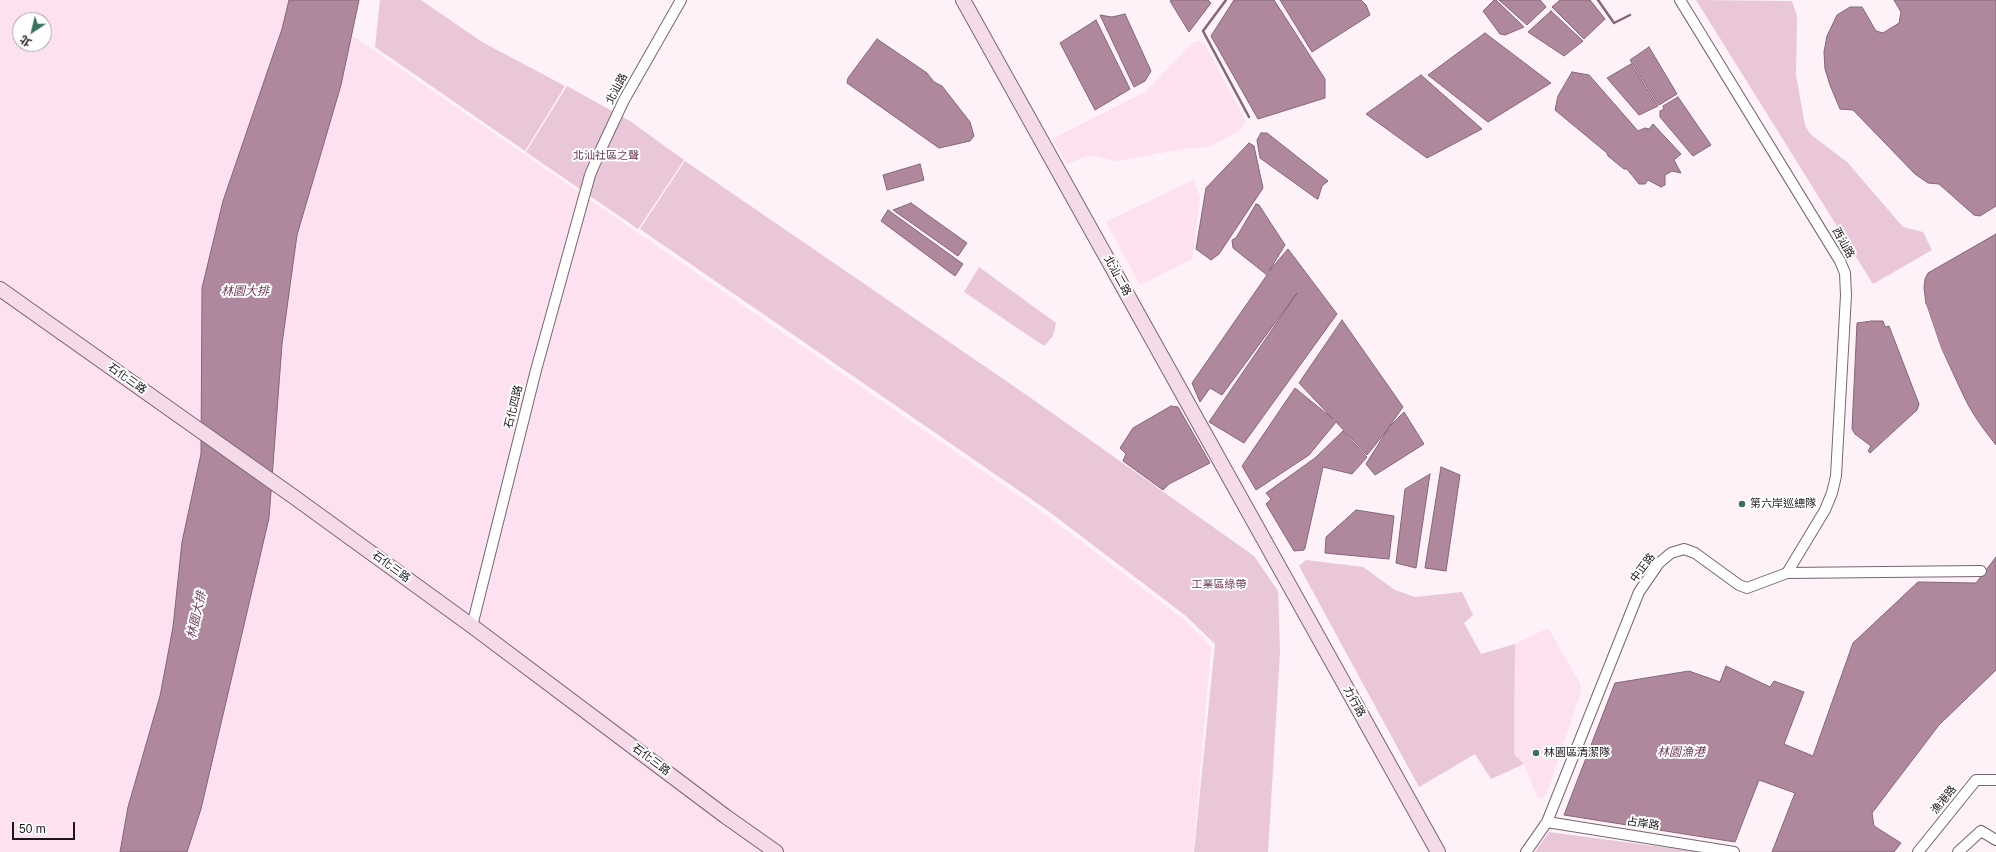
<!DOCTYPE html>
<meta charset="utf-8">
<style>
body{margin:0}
#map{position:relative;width:1996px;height:852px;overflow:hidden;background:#fef1f7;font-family:Arial,"Noto Sans TC",sans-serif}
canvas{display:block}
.north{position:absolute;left:12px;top:12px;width:40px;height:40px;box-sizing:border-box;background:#fff;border:1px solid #a5a2a3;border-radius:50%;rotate:215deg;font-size:11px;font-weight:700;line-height:16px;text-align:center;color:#1d161a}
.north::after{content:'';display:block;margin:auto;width:14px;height:18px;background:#39725b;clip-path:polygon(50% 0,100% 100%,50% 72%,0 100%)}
.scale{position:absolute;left:12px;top:822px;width:63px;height:18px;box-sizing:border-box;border:2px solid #1d161a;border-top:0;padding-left:5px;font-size:12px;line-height:14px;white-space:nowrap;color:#1d161a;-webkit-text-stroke:3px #fff;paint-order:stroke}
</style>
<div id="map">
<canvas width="1996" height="852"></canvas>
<div class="north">北</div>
<div class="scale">50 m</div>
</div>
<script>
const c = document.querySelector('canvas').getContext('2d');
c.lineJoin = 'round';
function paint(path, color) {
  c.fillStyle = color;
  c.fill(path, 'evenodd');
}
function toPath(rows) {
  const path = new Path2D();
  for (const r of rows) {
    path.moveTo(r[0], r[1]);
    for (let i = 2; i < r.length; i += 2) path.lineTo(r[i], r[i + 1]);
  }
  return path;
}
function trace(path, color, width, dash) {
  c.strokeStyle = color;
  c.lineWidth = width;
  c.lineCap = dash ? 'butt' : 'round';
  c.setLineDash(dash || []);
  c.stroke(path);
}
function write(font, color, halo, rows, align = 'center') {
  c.font = font + ' Arial,"Noto Sans TC",sans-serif';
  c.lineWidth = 4;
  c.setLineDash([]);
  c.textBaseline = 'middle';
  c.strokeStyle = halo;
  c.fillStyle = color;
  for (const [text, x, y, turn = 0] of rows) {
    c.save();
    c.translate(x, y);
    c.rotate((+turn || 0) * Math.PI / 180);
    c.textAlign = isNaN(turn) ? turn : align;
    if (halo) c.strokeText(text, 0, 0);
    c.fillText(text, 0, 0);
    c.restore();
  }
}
const built = toPath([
 [0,0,301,0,1045,514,1183,619,1211,647,1193,852,0,852],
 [20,20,44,20,44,44,20,44],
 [1198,41,1204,43,1246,121,1238,132,1208,147,1189,148,1117,161,1089,155,1067,164,1052,139,1145,92,1194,42],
 [1194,179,1200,199,1192,259,1140,285,1106,222],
 [1548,628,1580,683,1581,692,1546,795,1542,799,1537,797,1524,764,1514,754,1515,644]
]);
const green = toPath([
 [380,0,421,0,482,42,565,86,525,151,375,47],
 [1696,0,1792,1,1797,16,1796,75,1805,125,1810,134,1847,162,1903,227,1923,232,1932,250,1873,284],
 [567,86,630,121,684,160,638,229,526,152],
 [685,161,1028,396,1254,556,1278,591,1280,652,1268,852,1194,852,1215,644,1186,616,1047,510,640,229],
 [979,267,1056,323,1053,336,1044,346,964,292],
 [1306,560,1363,567,1395,590,1415,597,1462,592,1473,615,1464,623,1481,654,1515,644,1514,754,1524,764,1491,779,1475,754,1419,787,1299,566],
 [1549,832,1700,852,1535,852]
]);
const water = toPath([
 [289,0,359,0,341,85,297,235,282,344,269,518,201,809,187,852,120,852,128,807,160,696,173,627,182,542,201,454,202,288,223,201,282,29,289,0],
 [1172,0,1208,0,1211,3,1189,32,1170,1,1172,0],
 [1234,0,1274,0,1325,79,1325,98,1258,119,1211,36,1234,0],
 [1280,0,1361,0,1366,5,1370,15,1312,52,1280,0],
 [1494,0,1496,0,1524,27,1505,35,1500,34,1483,11,1494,0],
 [1499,0,1540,0,1546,7,1527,25,1499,0],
 [1560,0,1590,0,1605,19,1584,39,1552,7,1560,0],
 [1894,0,1996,0,1996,206,1980,216,1974,215,1939,184,1928,183,1915,174,1853,110,1840,109,1830,85,1825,69,1824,52,1827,36,1837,15,1850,7,1862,7,1876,31,1883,33,1899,23,1901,12,1894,0],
 [1551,11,1583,41,1564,56,1528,32,1551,11],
 [1125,14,1151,71,1145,81,1134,87,1100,15,1112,17,1125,14],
 [1096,20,1130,89,1095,110,1060,43,1096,20],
 [1485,33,1551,83,1488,122,1428,75,1485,33],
 [877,39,927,73,934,82,942,86,970,122,974,136,970,141,939,148,847,83,848,78,877,39],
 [1649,47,1677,94,1659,105,1630,60,1649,47],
 [1631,64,1658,106,1639,115,1607,78,1631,64],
 [1572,72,1589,75,1638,131,1645,128,1649,129,1653,124,1681,154,1674,160,1681,173,1672,171,1665,175,1665,185,1661,187,1648,180,1645,184,1639,184,1627,169,1624,169,1608,156,1607,153,1555,110,1558,96,1572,72],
 [1421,75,1482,129,1427,158,1366,114,1421,75],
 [1678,97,1711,145,1693,156,1660,117,1660,111,1664,109,1663,106,1678,97],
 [1261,133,1267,133,1328,181,1322,186,1318,199,1317,199,1260,158,1257,140,1261,133],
 [1249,143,1254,146,1263,188,1219,254,1211,260,1196,249,1206,188,1249,143],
 [920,164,924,180,887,190,883,175,920,164],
 [911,203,967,243,958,256,893,210,911,203],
 [1256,204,1259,205,1285,245,1269,271,1288,249,1337,314,1244,443,1209,422,1297,293,1222,395,1210,388,1200,402,1192,383,1267,275,1233,248,1232,240,1236,238,1256,204],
 [888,210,963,264,955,276,881,221,888,210],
 [1996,234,1996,445,1982,427,1969,407,1941,348,1926,304,1924,288,1925,279,1928,273,1996,234],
 [1342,320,1403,407,1388,428,1404,412,1424,444,1375,475,1366,464,1388,429,1367,455,1336,422,1309,455,1256,490,1242,466,1295,388,1333,419,1299,383,1342,320],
 [1872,321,1883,321,1885,327,1889,326,1919,404,1917,410,1870,453,1868,451,1871,446,1855,434,1852,429,1857,323,1872,321],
 [1171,406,1178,407,1210,463,1169,484,1163,490,1123,461,1126,454,1120,448,1133,428,1171,406],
 [1343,431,1367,457,1352,474,1323,467,1305,548,1304,550,1294,551,1266,504,1271,499,1266,493,1315,458,1343,431],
 [1441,467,1460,475,1446,571,1425,568,1441,467],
 [1430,474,1416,568,1396,563,1405,489,1430,474],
 [1356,510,1394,516,1389,559,1325,553,1326,537,1356,510],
 [1996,557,1996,670,1939,725,1872,813,1874,826,1901,843,1894,852,1772,852,1795,793,1759,780,1735,842,1564,815,1615,683,1689,671,1720,682,1726,666,1770,687,1774,681,1804,692,1784,744,1813,756,1853,643,1918,582,1976,583,1996,557]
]);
const pier = toPath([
 [1926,304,1941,348,1963,397,1975,418,1996,447,1980,429,1962,398,1939,348,1924,305]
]);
const stream = toPath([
 [1226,0,1203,31,1249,117],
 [1598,0,1614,23,1630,15]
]);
const street = toPath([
 [1680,0,1840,261,1845,273,1846,295,1836,476,1832,493,1825,510,1787,573],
 [472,626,536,370,590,175,602,147,624,100,681,0],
 [1547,822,1734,852],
 [1526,852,1547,822,1639,592,1659,563,1671,553,1684,549,1695,553,1739,585,1747,588,1787,573,1981,571],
 [1918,852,1976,780,1996,780],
 [1958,852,1981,831,1996,840]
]);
const secondary = toPath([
 [963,0,1438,852],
 [0,289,294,497,472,626,725,816,776,852]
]);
const markers = [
 [1742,504,4,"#39725b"],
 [1536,753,4,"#39725b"]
];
const streetNames = [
 ["北汕路",617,89,-62],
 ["西汕路",1843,243,61],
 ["北汕二路",1117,276,61],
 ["石化三路",127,379,35],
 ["石化四路",514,407,-76],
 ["石化三路",391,567,36],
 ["中正路",1643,568,-53],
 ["力行路",1354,702,61],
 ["石化三路",651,760,37],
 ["漁港路",1944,800,-51],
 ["占岸路",1643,824,9]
];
const parkNames = [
 ["北汕社區之聲",606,156],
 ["工業區綠帶",1219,585]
];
const poiNames = [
 ["第六岸巡總隊",1750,504],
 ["林園區清潔隊",1544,753]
];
const waterNames = [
 ["林園大排",245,292],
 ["林園大排",197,615,-77],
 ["林園漁港",1681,753]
];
paint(built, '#fde1f0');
paint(green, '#eac6d9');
paint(water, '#b0889d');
trace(water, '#846676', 1);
paint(pier, '#fef1f7');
trace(stream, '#846676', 2.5);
trace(street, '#77666f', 12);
trace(secondary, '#77666f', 16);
trace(street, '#fff', 10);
trace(secondary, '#f5dae9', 14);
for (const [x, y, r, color] of markers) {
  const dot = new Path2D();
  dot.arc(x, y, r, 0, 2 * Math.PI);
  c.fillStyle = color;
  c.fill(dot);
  trace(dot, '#fff', 1.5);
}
write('11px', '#1d161a', '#fff', streetNames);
write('11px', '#6c3656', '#fff', parkNames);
write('11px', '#1d161a', '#fff', poiNames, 'left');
write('italic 12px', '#6f3959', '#fff', waterNames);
</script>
